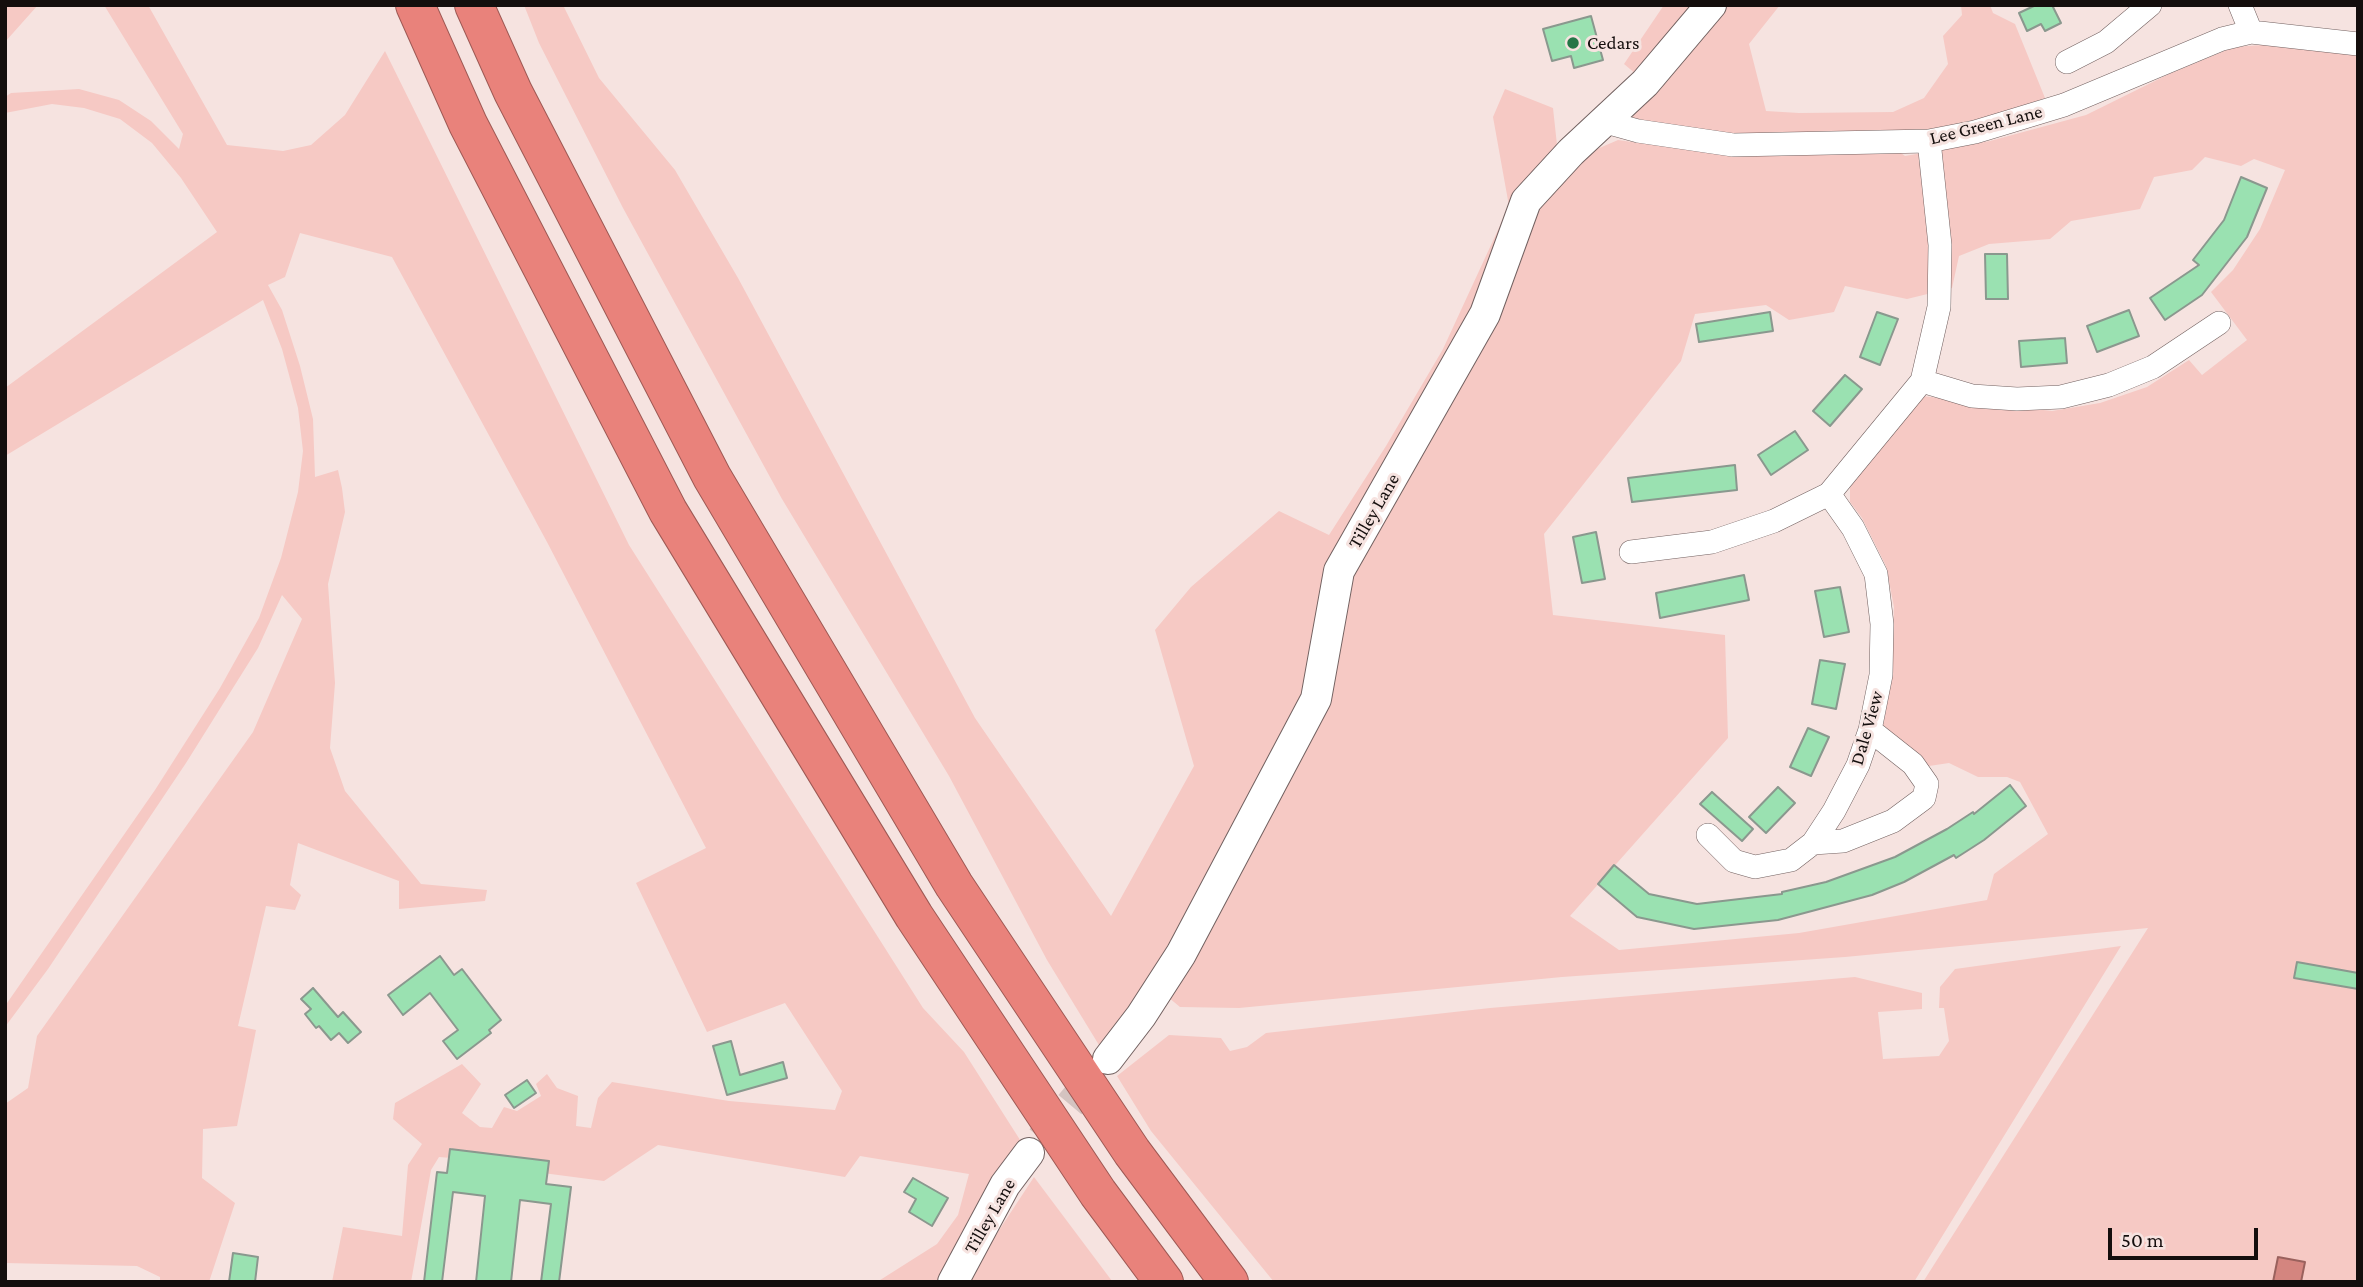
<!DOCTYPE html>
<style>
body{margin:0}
#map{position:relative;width:2363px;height:1287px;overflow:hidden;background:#f6e3e0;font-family:"Crimson Pro",serif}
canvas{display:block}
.frame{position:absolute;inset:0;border:7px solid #140e0d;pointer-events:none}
.scale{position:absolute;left:2108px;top:1228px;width:150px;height:32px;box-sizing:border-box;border:4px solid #140e0d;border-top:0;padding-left:9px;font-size:21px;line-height:24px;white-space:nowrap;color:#140e0d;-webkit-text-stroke:5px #f6e3e0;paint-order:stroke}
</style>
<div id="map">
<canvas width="2363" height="1287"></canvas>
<div class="frame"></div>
<div class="scale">50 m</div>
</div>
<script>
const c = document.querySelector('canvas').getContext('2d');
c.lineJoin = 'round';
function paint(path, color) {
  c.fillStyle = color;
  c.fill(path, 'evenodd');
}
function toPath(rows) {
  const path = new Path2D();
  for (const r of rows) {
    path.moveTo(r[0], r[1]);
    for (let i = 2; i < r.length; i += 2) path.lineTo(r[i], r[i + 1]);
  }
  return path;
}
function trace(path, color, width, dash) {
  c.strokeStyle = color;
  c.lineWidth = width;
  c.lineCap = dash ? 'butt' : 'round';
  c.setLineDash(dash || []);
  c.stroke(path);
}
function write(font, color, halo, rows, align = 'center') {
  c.font = font + ' "Crimson Pro",serif';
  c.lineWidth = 6;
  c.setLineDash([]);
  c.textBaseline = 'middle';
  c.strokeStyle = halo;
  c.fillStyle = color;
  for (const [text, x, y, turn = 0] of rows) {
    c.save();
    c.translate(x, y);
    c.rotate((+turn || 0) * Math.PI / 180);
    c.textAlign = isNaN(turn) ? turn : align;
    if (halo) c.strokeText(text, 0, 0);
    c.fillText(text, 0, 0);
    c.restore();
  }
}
const green = toPath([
 [7,5,38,5,5,42,5,7],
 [104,5,148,5,227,145,283,151,311,145,345,115,385,51,629,545,923,1008,964,1052,1022,1143,939,1282,877,1282,937,1244,958,1215,969,1174,860,1156,845,1177,658,1145,604,1181,543,1173,488,1161,439,1157,431,1170,411,1282,332,1282,343,1227,402,1236,408,1165,422,1144,393,1119,395,1103,462,1064,481,1084,462,1113,480,1127,492,1128,504,1107,517,1111,541,1096,536,1084,547,1074,557,1088,578,1096,576,1126,591,1128,598,1098,612,1082,729,1101,835,1110,842,1091,785,1003,707,1032,636,883,706,848,547,542,392,257,300,233,285,277,268,285,282,310,300,366,313,419,315,477,338,470,342,488,345,512,328,584,335,683,330,748,345,791,421,884,487,890,485,901,399,909,399,881,298,843,290,885,301,895,295,910,266,906,238,1026,256,1030,237,1126,203,1129,202,1178,235,1203,209,1282,160,1282,160,1277,137,1266,5,1263,5,1104,28,1088,37,1036,253,732,302,619,282,595,258,648,186,763,48,969,5,1027,5,1006,155,790,220,688,259,618,281,558,298,492,303,451,298,408,282,349,263,300,5,456,5,388,217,232,181,178,152,143,120,119,84,108,52,104,5,113,5,97,11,93,79,89,119,100,151,121,179,149,183,134],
 [524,5,563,5,599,78,675,170,738,278,975,718,1111,916,1194,766,1155,630,1191,587,1279,511,1329,535,1386,446,1443,349,1509,206,1493,117,1505,89,1553,108,1557,145,1574,159,1618,140,1639,143,1630,106,1724,5,1780,5,1749,44,1766,111,1799,113,1893,112,1924,98,1948,64,1943,36,1962,15,1961,5,1990,5,1993,13,2015,24,2045,98,1979,125,1894,148,1905,156,1990,141,2086,115,2169,74,2234,47,2291,43,2358,54,2358,1282,1923,1282,2148,928,1845,957,1562,977,1239,1008,1180,1007,1151,983,1102,1050,1047,960,949,776,782,499,623,208,539,43],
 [2205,157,2241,166,2254,159,2285,170,2260,229,2233,270,2211,292,2247,340,2202,375,2189,360,2147,387,2100,403,2052,411,1922,396,1859,471,1850,488,1850,502,1862,518,1886,566,1894,607,1892,674,1883,726,1929,766,1949,763,1978,777,2007,777,2020,782,2048,834,1994,874,1987,900,1799,933,1619,950,1570,916,1728,738,1725,635,1553,615,1544,534,1681,361,1695,314,1766,305,1789,320,1834,312,1845,286,1907,299,1952,288,1959,256,1989,244,2050,239,2071,221,2140,209,2154,177,2192,170],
 [1664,5,1693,5,1636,74,1624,64],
 [2121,946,1914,1282,1274,1282,1151,1131,1117,1076,1169,1035,1221,1038,1230,1051,1247,1047,1266,1033,1490,1008,1855,977,1922,993,1922,1009,1878,1012,1883,1059,1939,1056,1949,1041,1944,1008,1939,1008,1940,987,1955,969],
 [1034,1177,1112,1281,1112,1282,965,1282]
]);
const water = toPath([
 [2278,1257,2305,1262,2301,1282,2273,1282,2278,1257]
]);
const building = toPath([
 [2036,5,2052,5,2061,23,2045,31,2041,24,2027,31,2019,13,2036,5],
 [1591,16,1603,60,1574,68,1571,56,1552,61,1543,29,1591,16],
 [2241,177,2267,188,2247,237,2202,295,2165,320,2150,298,2199,265,2193,260,2224,220,2241,177],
 [1985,254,2007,254,2008,299,1986,299,1985,254],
 [2129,310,2139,336,2097,352,2087,326,2129,310],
 [1770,312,1773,331,1699,342,1696,324,1770,312],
 [1877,312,1898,319,1880,365,1860,357,1877,312],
 [2065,338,2067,363,2021,367,2019,341,2065,338],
 [1845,375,1862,389,1830,426,1813,411,1845,375],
 [1795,431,1808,450,1771,475,1758,455,1795,431],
 [1735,465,1737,490,1632,502,1628,478,1735,465],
 [1596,532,1605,579,1582,583,1573,537,1596,532],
 [1744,575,1749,600,1660,618,1656,593,1744,575],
 [1840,587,1849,632,1824,637,1815,591,1840,587],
 [1820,660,1845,664,1836,709,1812,704,1820,660],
 [1808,728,1829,737,1811,776,1790,767,1808,728],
 [2010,785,2026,806,1984,840,1956,858,1954,855,1904,882,1872,895,1778,920,1694,929,1637,917,1598,884,1614,865,1649,894,1697,904,1782,894,1782,892,1826,882,1895,857,1947,829,1973,812,1974,814,2010,785],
 [1778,787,1795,803,1766,833,1749,817,1778,787],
 [1712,792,1753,829,1742,841,1700,804,1712,792],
 [440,956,454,975,462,969,501,1020,489,1030,491,1033,457,1059,443,1041,458,1030,430,993,403,1015,388,995,440,956],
 [2297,962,2358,973,2358,989,2294,978,2297,962],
 [313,988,338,1017,343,1012,361,1032,348,1043,339,1033,331,1040,319,1026,316,1028,305,1014,311,1009,301,999,313,988],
 [731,1041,740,1075,783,1062,787,1078,727,1095,713,1046,731,1041],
 [527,1080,536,1093,514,1108,505,1095,527,1080],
 [450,1149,549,1161,546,1184,571,1187,559,1282,541,1282,551,1204,520,1200,511,1282,476,1282,485,1196,453,1192,442,1282,424,1282,437,1172,447,1173,450,1149],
 [913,1178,948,1198,932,1226,909,1212,916,1199,904,1192,913,1178],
 [233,1253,258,1257,255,1282,229,1282,233,1253]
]);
const tertiaryTunnel = toPath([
 [1041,1139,1099,1070]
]);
const minor = toPath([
 [2240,5,2251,32],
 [2067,62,2106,42,2150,5],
 [1602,121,1638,131,1733,145,1929,141,1975,132,2064,105,2222,39,2251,32,2358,44],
 [1922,381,1972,396,2017,399,2061,397,2109,385,2153,367,2219,323],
 [1631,552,1712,542,1774,521,1829,494,1922,381,1939,307,1940,245,1929,141],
 [1708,835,1734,861,1755,867,1791,860,1813,843,1834,811,1858,765,1870,730,1881,675,1882,624,1876,574,1853,528,1829,494],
 [1813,843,1843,841,1893,821,1924,798,1927,784,1913,764,1870,730]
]);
const tertiary = toPath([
 [1108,1059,1141,1016,1181,954,1316,699,1339,571,1485,314,1526,201,1571,152,1645,83,1711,5],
 [953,1282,1005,1185,1029,1153]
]);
const motorway = toPath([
 [415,5,468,124,668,511,914,916,1098,1193,1164,1282],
 [474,5,513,92,712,477,954,885,1132,1152,1229,1282]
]);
const markers = [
 [1573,43,7,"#247647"]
];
const poiNames = [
 ["Cedars",1587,43]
];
const streetNames = [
 ["Lee Green Lane",1986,125,-14],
 ["Tilley Lane",1374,511,-60],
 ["Dale View",1867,728,-74],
 ["Tilley Lane",990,1216,-60]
];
paint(green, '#f6c9c4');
paint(water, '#d4857f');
trace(water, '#9a615d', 2);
paint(building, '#9ae1b1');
trace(building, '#8a988e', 2);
trace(tertiaryTunnel, '#d4c3c0', 30, [30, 15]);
trace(minor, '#726160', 24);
trace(tertiary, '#726160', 32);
trace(motorway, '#9e5954', 40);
trace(minor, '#fff', 23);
trace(tertiary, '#fff', 30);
trace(motorway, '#e9827b', 38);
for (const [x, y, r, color] of markers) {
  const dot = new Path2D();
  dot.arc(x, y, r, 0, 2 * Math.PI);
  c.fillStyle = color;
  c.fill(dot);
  trace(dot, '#f6e3e0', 2.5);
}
write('19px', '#140e0d', '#f6e3e0', poiNames, 'left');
write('19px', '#140e0d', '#f6e3e0', streetNames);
</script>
